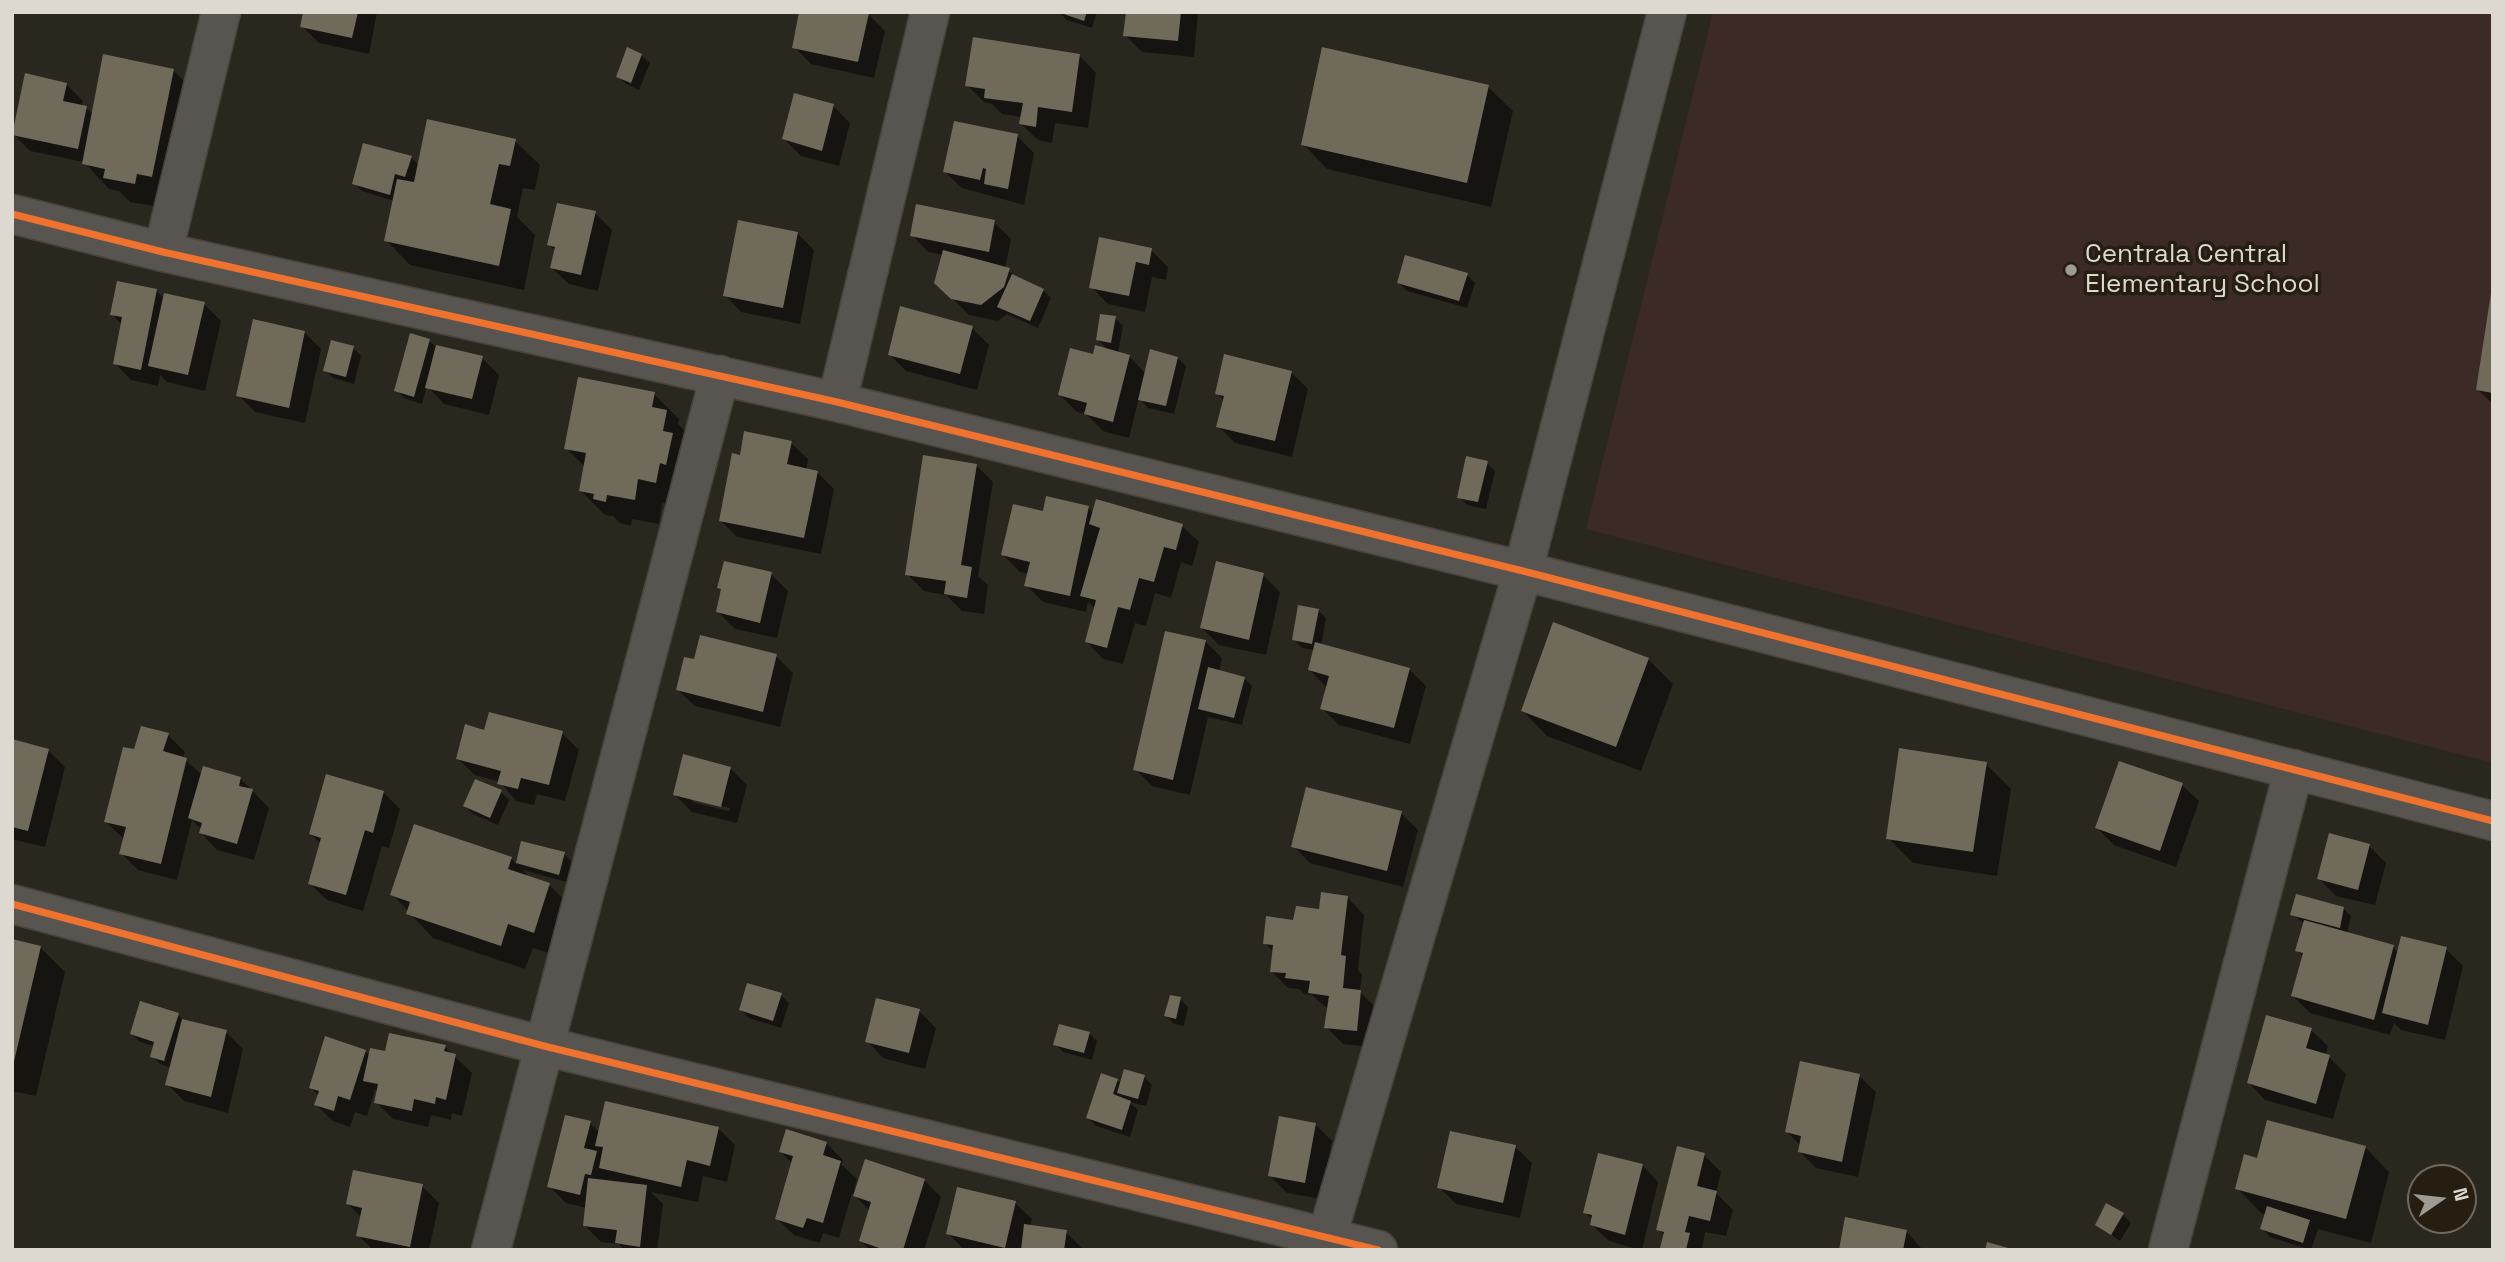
<!DOCTYPE html>
<style>
body{margin:0}
#map{position:relative;width:2505px;height:1262px;overflow:hidden;background:#2a271f;font-family:"Space Grotesk",sans-serif}
canvas{display:block}
.frame{position:absolute;inset:0;border:14px solid #ddd9d0;pointer-events:none}
.north{position:absolute;left:2407px;top:1164px;width:70px;height:70px;box-sizing:border-box;background:#251e11;border:2px solid #6f695d;border-radius:50%;rotate:76deg;font-size:19px;font-weight:700;line-height:28px;text-align:center;color:#ddd9d0}
.north::after{content:'';display:block;margin:auto;width:24px;height:32px;background:#9e9b92;clip-path:polygon(50% 0,100% 100%,50% 72%,0 100%)}
</style>
<div id="map">
<canvas width="2505" height="1262"></canvas>
<div class="frame"></div>
<div class="north">N</div>
</div>
<script>
const c = document.querySelector('canvas').getContext('2d');
c.lineJoin = 'round';
function paint(path, color) {
  c.fillStyle = color;
  c.fill(path, 'evenodd');
}
function toPath(rows) {
  const path = new Path2D();
  for (const r of rows) {
    path.moveTo(r[0], r[1]);
    for (let i = 2; i < r.length; i += 2) path.lineTo(r[i], r[i + 1]);
  }
  return path;
}
function trace(path, color, width, dash) {
  c.strokeStyle = color;
  c.lineWidth = width;
  c.lineCap = dash ? 'butt' : 'round';
  c.setLineDash(dash || []);
  c.stroke(path);
}
function write(font, color, halo, rows, align = 'center') {
  c.font = font + ' "Space Grotesk",sans-serif';
  c.lineWidth = 7;
  c.setLineDash([]);
  c.textBaseline = 'middle';
  c.strokeStyle = halo;
  c.fillStyle = color;
  for (const [text, x, y, turn = 0] of rows) {
    c.save();
    c.translate(x, y);
    c.rotate((+turn || 0) * Math.PI / 180);
    c.textAlign = isNaN(turn) ? turn : align;
    if (halo) c.strokeText(text, 0, 0);
    c.fillText(text, 0, 0);
    c.restore();
  }
}
const industrial = toPath([
 [1713,12,2493,12,2493,763,1586,529]
]);
const shadow = toPath([
 [305,12,377,12,369,54,319,43,302,26],
 [801,12,859,12,868,14,885,31,874,78,811,64,794,47],
 [1059,12,1097,12,1092,28,1067,20],
 [1127,12,1198,12,1194,57,1142,52,1125,35],
 [641,55,650,63,639,90,626,84,618,76],
 [1080,56,1096,73,1088,128,1055,123,1052,143,1038,140,1021,124,1022,117,1002,114,992,104,984,102,967,85],
 [173,70,198,95,159,207,130,202,119,191,109,189,84,162,30,151,13,134,67,85,83,101,82,106,94,114],
 [1488,87,1513,111,1491,207,1327,169,1303,144],
 [833,106,850,123,839,166,801,156,784,139],
 [1017,136,1034,153,1024,205,962,188,945,172],
 [515,141,540,165,535,190,523,188,517,217,535,235,524,290,410,265,386,240,394,201,362,191,354,183,411,157,419,166],
 [595,213,612,230,598,291,569,284,552,268,556,251,549,245],
 [994,222,1011,239,1005,268,1019,279,1043,290,1051,298,1038,328,1007,314,998,321,969,315,936,282,943,255,928,252,912,235],
 [797,233,814,250,800,324,741,312,725,295],
 [1151,250,1168,267,1166,280,1152,277,1145,312,1108,304,1091,287],
 [1467,275,1475,283,1467,308,1407,291,1399,283],
 [156,291,165,299,204,304,221,321,205,391,167,382,160,375,158,386,131,380,115,363,122,325,112,314],
 [2493,295,2493,404,2478,390],
 [1115,318,1123,326,1118,353,1129,356,1146,374,1178,358,1186,366,1174,414,1148,408,1139,398,1129,438,1103,431,1086,414,1077,412,1060,395,1094,356,1108,350,1098,340],
 [972,328,989,345,977,390,906,371,889,354],
 [304,332,321,349,305,423,255,412,238,395],
 [429,341,435,346,482,358,499,375,489,415,444,404,427,386,422,404,404,398,396,390],
 [353,348,361,356,354,384,333,378,325,370],
 [1291,372,1308,389,1292,457,1235,443,1218,426,1224,401,1217,393],
 [654,394,679,419,678,424,691,437,680,506,662,503,659,524,632,519,631,526,620,523,613,516,605,515,580,490,585,467,566,448],
 [791,443,808,459,806,470,817,472,834,489,821,554,737,537,720,520,741,457],
 [1487,463,1495,471,1486,509,1467,505,1459,497],
 [976,465,993,482,978,576,988,585,984,614,962,611,946,595,924,591,907,574],
 [1088,507,1094,514,1182,526,1199,542,1192,566,1181,562,1171,598,1155,593,1146,626,1135,623,1123,664,1103,659,1087,642,1096,609,1088,602,1086,612,1043,602,1026,585,1029,574,1020,572,1003,555,1044,513],
 [771,574,788,591,777,638,735,629,718,612,723,591,719,587],
 [1263,575,1280,592,1266,655,1219,645,1202,628],
 [1318,610,1326,618,1321,646,1409,669,1426,686,1410,744,1339,725,1322,708,1326,687,1310,670,1315,650,1302,648,1294,640],
 [1205,641,1222,658,1219,672,1244,678,1252,686,1242,725,1208,717,1190,795,1152,786,1135,769],
 [776,656,793,673,780,727,695,706,678,690,696,661],
 [1648,659,1673,684,1641,771,1547,736,1523,711],
 [486,732,562,733,579,750,565,801,537,794,534,805,516,801,500,782,475,775,458,759],
 [168,735,185,752,183,758,202,775,240,778,269,808,254,860,217,850,201,833,202,830,192,820,177,880,138,870,121,853,123,838,106,822,136,752],
 [12,741,48,750,65,767,45,847,12,839],
 [1986,764,2011,789,1997,876,1913,863,1888,838],
 [730,768,747,785,737,823,692,812,675,795],
 [692,798,730,808,729,811,692,802],
 [2182,785,2199,801,2176,867,2114,845,2097,828],
 [383,792,400,809,389,848,382,846,363,911,327,900,310,884,321,844,311,834],
 [501,792,509,800,498,825,473,814,465,806],
 [1401,813,1418,830,1403,887,1310,863,1293,846],
 [523,843,564,854,572,862,567,882,523,870,531,879,549,885,574,909,558,956,533,948,525,969,433,938,392,894,511,858,517,865],
 [2369,846,2386,863,2375,905,2336,896,2319,879],
 [1348,898,1364,915,1358,970,1362,975,1360,992,1377,1009,1373,1047,1343,1044,1326,1027,1329,1010,1312,995,1304,994,1299,989,1288,988,1271,971,1274,952,1264,943,1295,922],
 [2343,908,2351,916,2347,934,2393,947,2398,953,2446,949,2463,966,2445,1040,2401,1030,2394,1023,2390,1035,2310,1013,2293,996,2304,957,2297,950,2305,924,2292,914],
 [12,941,40,947,65,972,36,1096,12,1091],
 [781,995,789,1003,781,1028,749,1018,741,1010],
 [1180,999,1188,1007,1184,1026,1174,1024,1166,1016],
 [919,1011,936,1028,925,1069,883,1058,867,1041],
 [178,1015,185,1022,226,1032,243,1049,228,1113,184,1101,167,1084,171,1068,160,1064,152,1056,155,1046,140,1042,132,1034],
 [2311,1030,2328,1046,2325,1056,2329,1057,2346,1074,2333,1119,2265,1100,2249,1083],
 [1089,1033,1097,1041,1092,1060,1063,1052,1055,1044],
 [445,1047,472,1073,462,1116,452,1113,451,1120,431,1115,428,1127,393,1119,376,1102,378,1093,375,1090,367,1116,355,1112,350,1127,333,1121,316,1105,319,1096,311,1088,365,1051,370,1056],
 [1859,1076,1876,1092,1858,1177,1816,1168,1799,1151,1801,1146,1787,1132],
 [1144,1077,1152,1085,1146,1106,1129,1102,1138,1110,1130,1137,1096,1126,1088,1118,1117,1080,1121,1084],
 [590,1123,600,1133,718,1128,735,1145,727,1182,703,1176,698,1202,651,1192,663,1204,657,1250,624,1250,619,1244,601,1242,584,1225,587,1208,566,1203,549,1186],
 [1315,1124,1332,1141,1322,1199,1287,1193,1270,1176],
 [826,1143,843,1160,842,1165,857,1179,854,1189,924,1180,941,1197,924,1250,870,1250,861,1241,870,1211,852,1193,839,1238,823,1233,820,1243,794,1235,777,1219,793,1164,781,1152],
 [1515,1147,1532,1163,1520,1218,1456,1204,1439,1187],
 [2365,1147,2389,1172,2371,1243,2318,1229,2311,1250,2270,1237,2262,1228,2266,1215,2261,1213,2237,1188,2259,1160],
 [1704,1155,1721,1172,1716,1193,1733,1210,1726,1236,1705,1232,1702,1248,1703,1250,1664,1250,1662,1247,1665,1236,1658,1229],
 [1642,1165,1658,1182,1642,1250,1640,1250,1609,1241,1592,1225,1593,1220,1585,1213],
 [422,1186,439,1203,429,1250,373,1250,358,1235,362,1218,348,1204],
 [1015,1203,1032,1219,1030,1227,1066,1232,1084,1250,964,1250,948,1233],
 [2123,1215,2131,1223,2120,1241,2097,1224],
 [1906,1231,1923,1250,1841,1250]
]);
const building = toPath([
 [303,12,358,12,352,38,300,27],
 [799,12,869,13,858,62,792,48],
 [1058,12,1087,12,1084,21],
 [1126,12,1181,12,1178,41,1123,36],
 [973,37,1080,54,1072,112,1038,107,1036,127,1019,124,1023,103,984,98,985,89,965,86],
 [627,47,642,54,631,83,616,77],
 [1322,47,1489,85,1467,183,1301,145],
 [103,54,174,69,152,177,137,174,135,184,103,178,105,169,82,164],
 [25,73,67,83,63,101,87,106,78,149,12,135],
 [794,93,834,104,822,151,782,139],
 [427,119,516,139,510,166,499,164,490,204,511,209,499,266,384,241,397,179,414,182],
 [954,121,1018,134,1008,189,984,184,986,169,983,168,980,180,943,172],
 [363,143,412,156,405,177,395,174,390,195,352,184],
 [557,203,596,211,581,275,550,268,555,247,547,245],
 [916,204,995,220,989,252,910,236],
 [738,220,798,232,783,308,723,296],
 [1099,237,1152,248,1149,265,1136,262,1129,296,1089,288],
 [943,250,1010,268,1004,287,981,305,951,299,934,283],
 [1405,255,1468,273,1459,301,1397,283],
 [1012,274,1044,289,1030,321,997,307],
 [117,281,157,289,141,370,113,364,122,317,110,315],
 [164,293,205,302,188,375,148,366],
 [2491,293,2493,293,2493,393,2476,390],
 [900,306,973,326,960,374,888,355],
 [1100,314,1116,316,1111,343,1096,340],
 [253,319,305,331,289,408,236,396],
 [410,333,430,339,414,397,394,391],
 [331,340,354,346,346,377,323,371],
 [436,345,483,356,472,399,425,388],
 [1095,345,1130,355,1113,422,1084,414,1087,403,1058,395,1070,348,1093,354],
 [1150,349,1178,357,1166,406,1138,400],
 [1224,354,1292,371,1275,441,1216,427,1224,396,1215,394],
 [578,377,655,392,652,407,667,410,663,431,673,433,666,465,660,463,656,483,638,479,635,500,607,495,606,502,593,499,594,494,579,491,586,453,564,449],
 [744,431,792,441,787,464,818,471,804,538,719,521,732,453,740,455],
 [923,455,977,464,961,565,972,567,967,598,944,594,946,581,905,575],
 [1466,456,1488,461,1478,502,1457,498],
 [1046,496,1089,506,1070,596,1024,586,1030,562,1001,555,1013,504,1043,511],
 [1096,499,1183,524,1176,550,1164,547,1154,582,1139,578,1130,610,1118,607,1107,648,1085,642,1096,600,1080,596,1100,528,1089,524],
 [724,561,772,572,760,623,716,612,721,589,717,588],
 [1216,561,1264,573,1249,640,1200,628],
 [1298,605,1319,609,1312,644,1292,640],
 [1553,622,1649,658,1616,747,1521,711],
 [1165,631,1206,640,1173,780,1133,770],
 [700,635,777,654,763,712,676,690,684,657,694,659],
 [1315,642,1410,668,1394,728,1320,709,1329,676,1308,670],
 [1208,667,1245,677,1234,718,1198,709],
 [489,712,563,731,549,785,521,778,518,789,497,784,501,771,456,759,465,724,484,730],
 [141,726,169,733,163,751,187,758,161,864,119,854,126,827,104,822,123,747,134,749],
 [12,739,49,749,28,831,12,827],
 [1899,748,1987,762,1973,852,1886,839],
 [683,754,731,767,721,807,673,795],
 [2119,761,2183,783,2160,851,2095,828],
 [203,766,241,777,239,786,253,789,237,844,199,833,202,823,188,818],
 [326,774,384,791,373,833,365,830,346,895,308,884,321,838,309,834],
 [475,779,502,790,490,818,463,806],
 [1306,787,1402,811,1387,871,1291,847],
 [414,824,512,857,508,869,550,883,534,933,508,924,501,946,406,914,410,902,390,895],
 [2329,833,2370,844,2358,890,2317,879],
 [521,841,565,852,559,875,516,863],
 [1321,892,1348,896,1341,955,1346,956,1343,988,1361,990,1357,1031,1324,1028,1329,996,1308,993,1310,981,1285,978,1286,973,1270,972,1273,945,1263,944,1266,916,1293,920,1296,906,1319,909],
 [2296,894,2344,907,2340,928,2290,915],
 [2304,920,2394,945,2374,1020,2291,996,2303,953,2295,951],
 [2401,936,2447,947,2428,1025,2382,1013],
 [12,939,41,946,13,1066,12,1066],
 [747,983,782,993,773,1021,739,1010],
 [1170,995,1181,997,1176,1019,1164,1016],
 [876,998,920,1009,909,1053,865,1042],
 [140,1001,179,1013,164,1061,150,1057,154,1042,130,1034],
 [2266,1015,2312,1028,2306,1048,2330,1055,2316,1104,2247,1083],
 [182,1019,227,1030,211,1097,165,1085],
 [1059,1024,1090,1032,1084,1053,1053,1045],
 [389,1033,446,1045,444,1051,456,1054,446,1100,436,1097,435,1104,414,1099,412,1111,374,1103,378,1084,363,1081,370,1048,385,1051],
 [325,1036,366,1050,350,1100,338,1096,334,1111,314,1105,319,1091,309,1088],
 [1800,1061,1860,1074,1842,1162,1798,1152,1801,1136,1785,1132],
 [1124,1069,1145,1075,1138,1099,1117,1093],
 [1101,1073,1118,1079,1113,1094,1131,1101,1122,1130,1086,1118],
 [605,1101,719,1127,710,1166,687,1160,681,1187,599,1168,603,1147,595,1146],
 [565,1115,591,1121,584,1148,597,1151,591,1175,585,1174,580,1195,547,1187],
 [1279,1116,1316,1123,1305,1183,1268,1176],
 [2267,1120,2366,1146,2346,1219,2235,1189,2244,1154,2257,1158],
 [786,1129,827,1142,823,1155,841,1161,823,1223,807,1218,803,1228,775,1219,793,1156,779,1152],
 [1450,1131,1516,1145,1503,1203,1437,1188],
 [1677,1146,1705,1153,1697,1186,1717,1191,1710,1221,1689,1216,1685,1232,1690,1233,1686,1250,1668,1250,1660,1248,1664,1232,1656,1230],
 [1598,1153,1643,1164,1625,1235,1590,1225,1592,1215,1583,1213],
 [865,1159,925,1179,903,1250,885,1250,859,1241,871,1202,853,1196],
 [353,1170,423,1184,410,1247,356,1236,362,1208,346,1204],
 [588,1178,647,1185,640,1247,615,1243,617,1230,583,1226],
 [957,1187,1016,1201,1005,1248,946,1234],
 [2106,1203,2124,1213,2111,1235,2095,1225],
 [2267,1206,2310,1220,2303,1243,2260,1229],
 [1845,1217,1907,1230,1903,1250,1839,1250],
 [1024,1224,1067,1230,1064,1250,1021,1250],
 [1987,1242,2012,1249,2012,1250,1985,1250]
]);
const minor = toPath([
 [12,214,163,252,837,402,1523,571,2493,821],
 [163,252,221,12],
 [837,402,930,12],
 [12,904,544,1046,1378,1250],
 [491,1250,720,375],
 [1323,1250,1523,571,1667,12],
 [2168,1250,2294,769]
]);
const cycleway = toPath([
 [12,214,163,252,837,402,1523,571,2493,821],
 [12,904,544,1046,1378,1250]
]);
const markers = [
 [2071,270,7,"#9e9b92"]
];
const poiNames = [
 ["Centrala Central",2085,255],
 ["Elementary School",2085,285]
];
paint(industrial, '#3b2a26');
paint(shadow, '#0007');
paint(building, '#706a5b');
trace(minor, '#46443d', 41);
trace(minor, '#585550', 38);
trace(cycleway, '#ef722f', 7);
for (const [x, y, r, color] of markers) {
  const dot = new Path2D();
  dot.arc(x, y, r, 0, 2 * Math.PI);
  c.fillStyle = color;
  c.fill(dot);
  trace(dot, '#251e11', 2.5);
}
write('26px', '#ddd9d0', '#251e11', poiNames, 'left');
</script>
